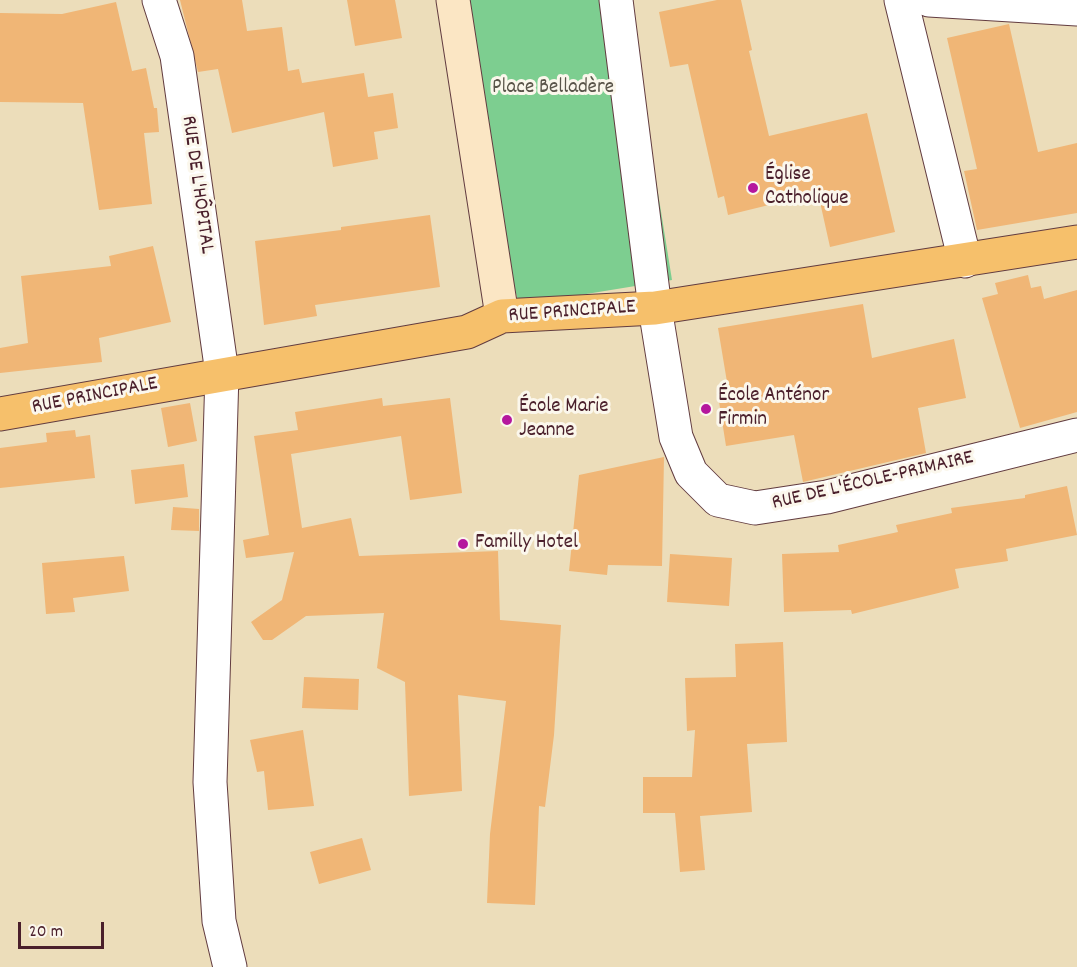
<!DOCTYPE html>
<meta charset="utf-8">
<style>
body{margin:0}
#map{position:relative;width:1077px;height:967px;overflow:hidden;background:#ecddba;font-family:Dekko,sans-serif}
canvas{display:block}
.scale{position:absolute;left:18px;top:922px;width:86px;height:27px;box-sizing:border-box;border:3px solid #4a1f2b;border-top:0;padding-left:8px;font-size:18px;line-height:21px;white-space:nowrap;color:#4a1f2b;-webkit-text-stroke:4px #fbf7ec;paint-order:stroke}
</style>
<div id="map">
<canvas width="1077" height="967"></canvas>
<div class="scale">20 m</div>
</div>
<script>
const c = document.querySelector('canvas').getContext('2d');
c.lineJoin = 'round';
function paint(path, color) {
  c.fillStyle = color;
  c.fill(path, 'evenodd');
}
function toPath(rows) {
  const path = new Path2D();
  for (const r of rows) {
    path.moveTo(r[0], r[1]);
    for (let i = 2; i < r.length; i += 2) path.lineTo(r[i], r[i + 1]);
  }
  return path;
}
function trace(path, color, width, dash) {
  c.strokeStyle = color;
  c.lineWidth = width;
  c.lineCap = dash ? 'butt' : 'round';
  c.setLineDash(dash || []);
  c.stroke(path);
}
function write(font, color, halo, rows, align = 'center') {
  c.font = font + ' Dekko,sans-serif';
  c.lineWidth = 6;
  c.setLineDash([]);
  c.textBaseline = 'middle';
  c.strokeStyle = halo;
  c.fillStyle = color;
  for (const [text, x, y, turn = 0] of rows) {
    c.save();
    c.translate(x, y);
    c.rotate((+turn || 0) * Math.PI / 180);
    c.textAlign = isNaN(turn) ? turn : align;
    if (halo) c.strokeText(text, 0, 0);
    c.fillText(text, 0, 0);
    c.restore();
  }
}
const green = toPath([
 [456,0,627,0,672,280,519,305,461,80]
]);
const building = toPath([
 [180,0,242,0,247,31,282,27,288,71,299,69,302,83,364,73,368,97,393,93,398,128,374,132,378,159,333,167,324,112,232,133,218,69,198,72],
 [347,0,395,0,402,38,355,46],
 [717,0,741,0,752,50,749,51,769,136,867,113,895,232,830,247,818,193,728,215,724,196,718,198,688,64,670,67,659,12],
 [116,2,132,71,146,68,154,108,157,108,159,132,144,133,152,204,99,210,83,103,0,102,0,13,62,14],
 [1009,24,1038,152,1077,143,1077,213,977,230,964,171,977,169,947,38],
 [430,215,440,287,315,305,317,316,264,325,255,241,341,230,341,227],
 [153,246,171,322,99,338,102,362,0,373,0,348,28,343,21,276,111,266,109,256],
 [1028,275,1031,288,1041,286,1044,299,1077,290,1077,412,1020,428,982,298,998,294,995,283],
 [863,304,872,358,954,339,966,398,918,408,926,453,803,482,794,435,726,446,717,389,728,388,718,328],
 [382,398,383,406,450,398,462,493,410,500,401,436,291,454,302,528,351,518,359,556,498,551,500,620,561,625,554,735,545,807,539,806,535,905,487,903,490,834,506,701,458,695,462,791,409,796,405,682,377,668,384,613,306,616,272,640,263,640,251,622,282,600,294,552,246,558,243,540,269,535,254,436,298,430,295,412],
 [190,403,197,441,168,447,161,408],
 [75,430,76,437,90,435,95,478,0,488,0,448,47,442,46,433],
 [664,457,662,566,608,565,607,575,569,571,579,475],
 [184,464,188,497,135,504,131,470],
 [1067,486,1077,535,1006,549,1008,561,955,569,959,588,852,614,851,610,784,612,782,554,839,552,838,545,898,532,896,525,952,513,951,508,1025,498,1025,495],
 [173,507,199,509,199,531,171,530],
 [670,554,732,558,729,606,667,602],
 [124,556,129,591,73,598,75,612,46,614,42,563],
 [783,642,787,742,747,744,752,812,700,816,705,870,680,872,675,813,643,813,643,777,692,777,695,730,687,731,685,678,736,677,735,644],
 [304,677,359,679,358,710,302,708],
 [303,730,314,806,268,810,264,771,257,772,250,740],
 [362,838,371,870,319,884,310,852]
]);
const street = toPath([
 [159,0,177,56,222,373,210,782,219,921,230,967],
 [616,0,655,308,676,437,691,473,718,500,755,508,827,497,1077,435],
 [901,0,965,261],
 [929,0,1077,9]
]);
const secondary = toPath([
 [453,0,502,316]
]);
const primary = toPath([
 [0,414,467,332,502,316,655,308,1077,242]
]);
const markers = [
 [753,188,6,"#b5179e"],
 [706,409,6,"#b5179e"],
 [507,420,6,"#b5179e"],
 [463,544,6,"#b5179e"]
];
const parkNames = [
 ["Place Belladère",553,89]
];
const poiNames = [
 ["Église",765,176],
 ["Catholique",765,200],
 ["École Anténor",718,397],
 ["Firmin",718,421],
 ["École Marie",519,408],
 ["Jeanne",519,432],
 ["Familly Hotel",475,544]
];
const streetNames = [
 ["RUE DE L'HÔPITAL",196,185,82],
 ["RUE PRINCIPALE",572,313,-4],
 ["RUE PRINCIPALE",95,397,-11],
 ["RUE DE L'ÉCOLE-PRIMAIRE",873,482,-13]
];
paint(green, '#7dce90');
paint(building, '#f0b676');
trace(street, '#623c40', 35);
trace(secondary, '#623c40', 35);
trace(primary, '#623c40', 35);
trace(street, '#fff', 33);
trace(secondary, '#fbe6c4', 33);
trace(primary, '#f6c06b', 33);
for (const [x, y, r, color] of markers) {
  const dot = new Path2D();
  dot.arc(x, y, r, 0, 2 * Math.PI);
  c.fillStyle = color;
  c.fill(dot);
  trace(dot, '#fbf7ec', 2);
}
write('21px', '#595449', '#fbf7ec', parkNames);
write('21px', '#4a1f2b', '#fbf7ec', poiNames, 'left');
write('21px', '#4a1f2b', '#fbf7ec', streetNames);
</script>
